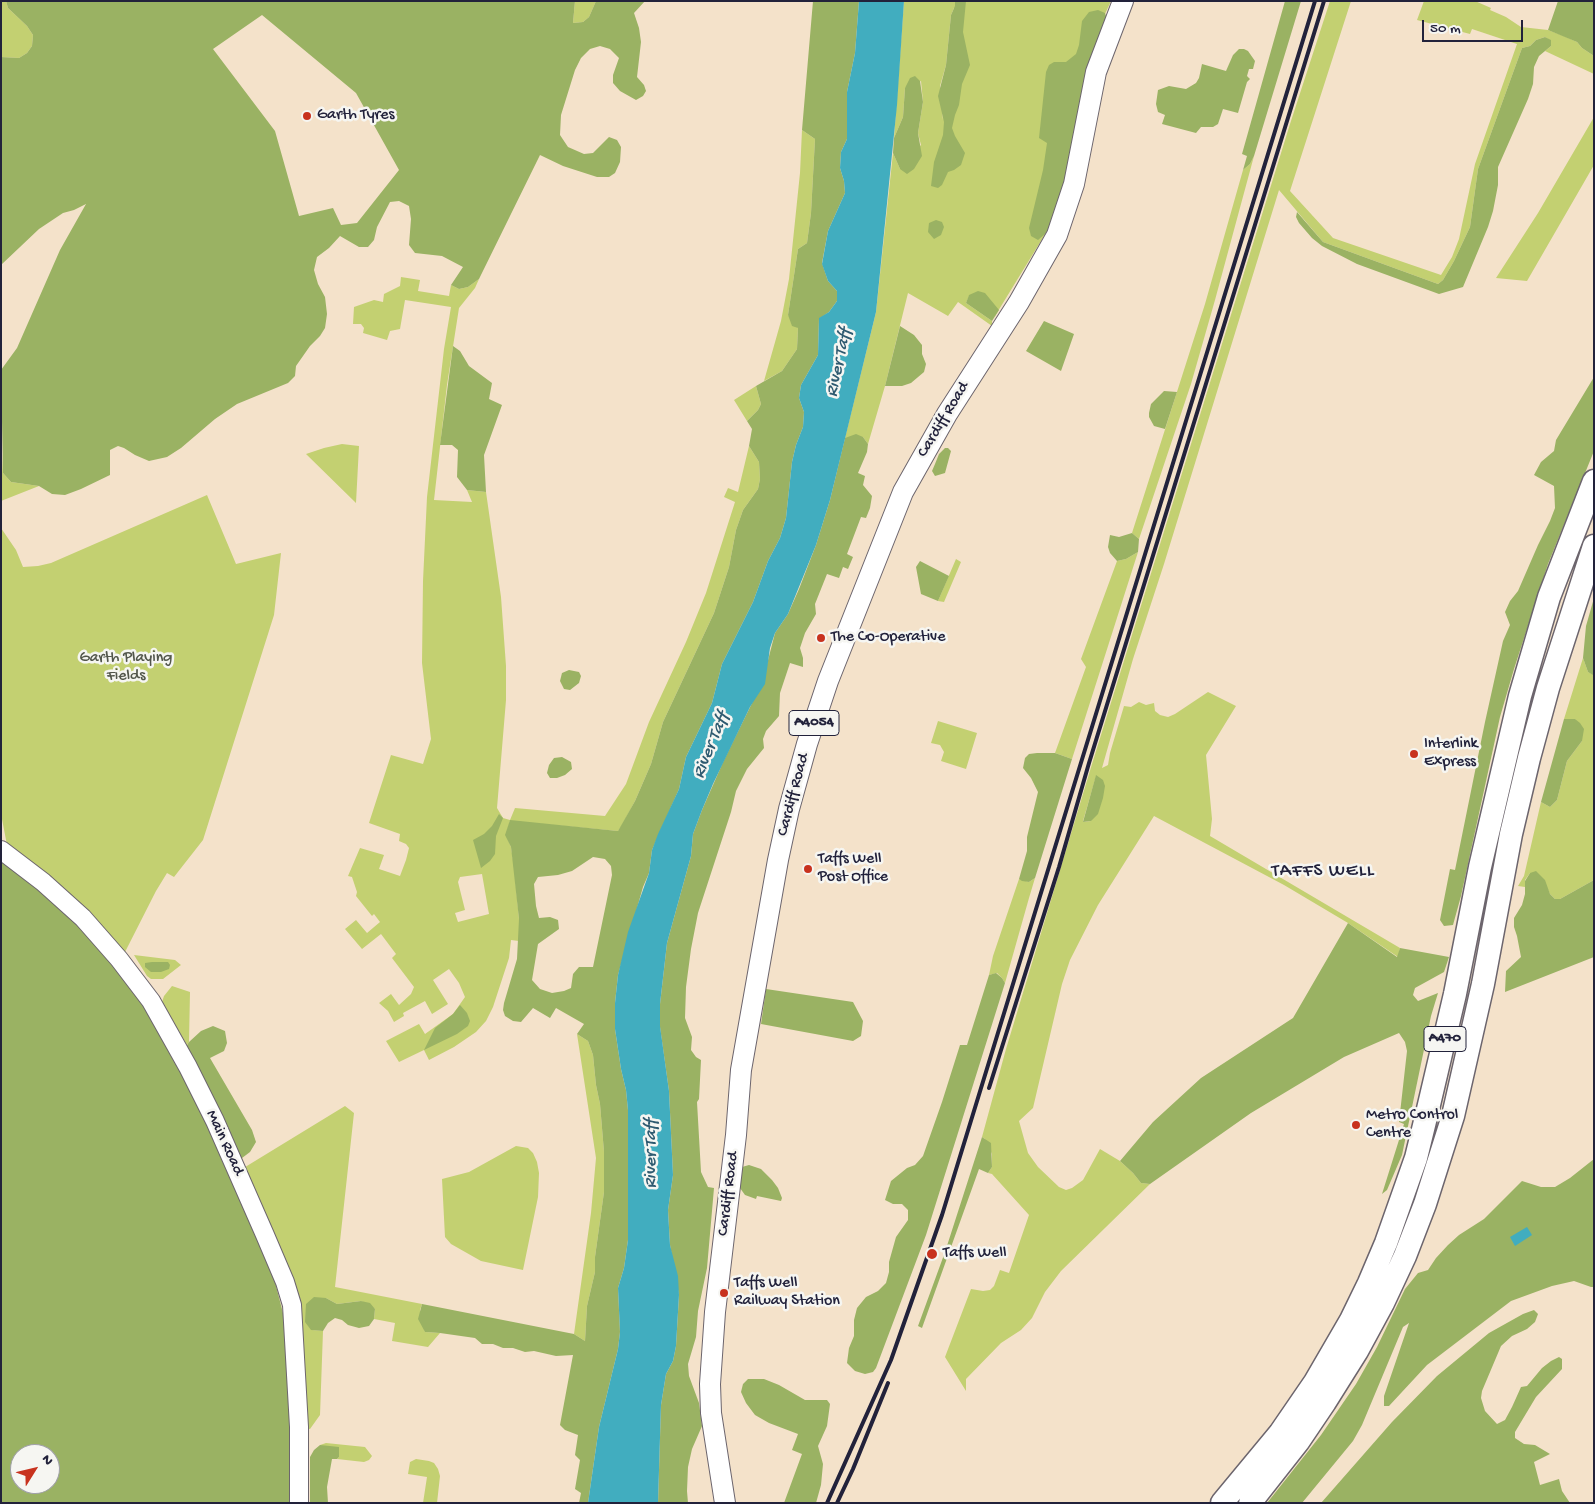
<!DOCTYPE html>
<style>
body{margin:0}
#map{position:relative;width:1595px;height:1504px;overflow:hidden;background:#f4e2ca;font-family:"Gochi Hand",sans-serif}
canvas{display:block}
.frame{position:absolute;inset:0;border:2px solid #22223b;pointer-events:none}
.north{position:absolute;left:10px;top:1444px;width:50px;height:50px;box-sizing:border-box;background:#f6f6f2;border:1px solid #a1a1a9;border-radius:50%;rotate:54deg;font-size:14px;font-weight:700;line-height:20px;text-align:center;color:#22223b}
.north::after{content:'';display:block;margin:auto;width:18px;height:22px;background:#c8321e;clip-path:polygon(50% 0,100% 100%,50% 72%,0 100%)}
.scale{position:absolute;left:1422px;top:20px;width:101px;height:22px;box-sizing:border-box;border:2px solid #22223b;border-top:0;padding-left:6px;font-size:15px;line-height:18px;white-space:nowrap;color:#22223b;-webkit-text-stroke:4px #f6f6f2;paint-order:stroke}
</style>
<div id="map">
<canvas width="1595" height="1504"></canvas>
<div class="frame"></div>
<div class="north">N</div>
<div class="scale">50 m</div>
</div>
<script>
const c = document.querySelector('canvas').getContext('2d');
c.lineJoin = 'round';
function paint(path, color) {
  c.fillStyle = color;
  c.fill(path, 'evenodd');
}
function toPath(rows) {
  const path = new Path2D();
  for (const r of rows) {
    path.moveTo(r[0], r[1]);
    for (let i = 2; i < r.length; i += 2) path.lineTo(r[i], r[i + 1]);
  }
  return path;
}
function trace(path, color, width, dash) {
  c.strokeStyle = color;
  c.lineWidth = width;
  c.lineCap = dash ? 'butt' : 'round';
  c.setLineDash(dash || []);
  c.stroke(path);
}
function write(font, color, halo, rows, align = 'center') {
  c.font = font + ' "Gochi Hand",sans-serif';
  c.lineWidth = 5;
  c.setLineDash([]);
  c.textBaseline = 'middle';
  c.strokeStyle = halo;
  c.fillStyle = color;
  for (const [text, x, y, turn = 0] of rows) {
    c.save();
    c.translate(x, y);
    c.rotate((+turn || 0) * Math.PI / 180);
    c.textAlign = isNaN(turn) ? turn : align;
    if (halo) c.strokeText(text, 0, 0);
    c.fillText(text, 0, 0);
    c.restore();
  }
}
const green = toPath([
 [1,1,6,1,8,8,27,26,33,35,32,46,27,53,19,58,1,57],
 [575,1,596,1,589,17,583,22,573,23],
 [904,1,1111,1,1092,42,1055,218,995,316,969,296,966,303,992,321,992,326,958,302,948,316,908,293,885,386,868,444,863,437,845,438,876,312,893,153,900,169,921,145,918,133,923,102,921,81,905,88,903,117,894,138],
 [954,8,943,120,940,86,946,65,951,15],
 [1330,1,1351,1,1290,191,1333,238,1441,275,1452,257,1459,239,1475,164,1517,44,1472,29,1470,34,1417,20,1424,1,1475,1,1491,8,1490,10,1506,17,1521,27,1548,30,1564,36,1577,42,1582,48,1594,56,1594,74,1545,51,1551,46,1551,41,1545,37,1536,40,1530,46,1522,48,1478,169,1470,227,1454,261,1443,280,1438,284,1323,242,1279,190,1164,564,1133,659,1102,768,1108,765,1110,753,1124,706,1131,707,1139,702,1146,705,1154,703,1155,711,1160,715,1168,717,1175,714,1208,692,1236,706,1206,755,1212,819,1210,836,1400,948,1398,957,1348,923,1284,885,1154,816,1098,905,1070,960,1062,984,1033,1108,1019,1121,1028,1153,1038,1167,1059,1187,1066,1190,1072,1188,1083,1180,1100,1149,1120,1161,1133,1173,1141,1183,1150,1184,1061,1271,1045,1292,1032,1318,1021,1330,1001,1343,966,1379,966,1391,945,1357,971,1289,983,1291,990,1290,994,1286,1000,1270,1009,1273,1029,1215,992,1174,988,1173,992,1167,992,1154,985,1139,982,1137,1006,1049,1092,764,1290,124],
 [1096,776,1091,821,1084,822,1083,821],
 [1594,117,1594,165,1527,281,1496,278,1538,213],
 [802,130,815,139,811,213,807,243,798,249,788,315,798,328,797,349,782,371,764,381,781,321,789,279,800,173],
 [1254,156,1215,300,1191,384,1139,539,1132,533,1205,304,1243,170,1250,164],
 [401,277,420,280,418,291,449,296,451,285,459,289,468,287,479,279,475,288,459,308,447,385,434,500,472,502,467,490,486,492,501,597,506,666,506,700,497,808,503,818,510,820,515,808,605,816,626,784,649,722,686,642,706,593,735,502,724,497,728,488,738,492,749,446,759,462,760,479,758,489,743,510,736,530,729,567,714,613,663,722,651,764,635,801,621,827,618,831,510,821,506,835,511,847,514,866,519,919,519,941,511,940,509,958,493,1007,486,1021,476,1032,454,1047,429,1060,424,1050,399,1062,386,1041,419,1024,425,1034,453,1014,465,997,459,983,449,969,433,980,448,1004,432,1014,425,1001,403,1013,404,1016,394,1022,388,1011,379,1003,391,994,399,1005,411,994,414,987,392,958,396,954,381,934,362,949,345,929,356,920,367,933,380,922,374,914,372,916,356,896,357,892,352,877,348,876,360,848,384,855,379,869,400,876,406,860,409,848,406,844,399,841,400,834,369,823,391,755,423,764,431,739,422,663,423,581,427,497,444,349,451,307,405,300,400,329,390,331,387,340,363,333,364,328,361,324,353,324,354,307,374,300,383,302,384,294,400,286],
 [482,874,489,914,458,922,455,913,465,910,458,882,460,877],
 [756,386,761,404,758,410,747,421,734,400],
 [1,434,3,473,11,482,39,486,1,501],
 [342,444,359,446,356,503,306,454,324,448],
 [207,495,236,564,281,553,274,615,203,840,174,877,167,873,156,891,124,954,7,845,1,814,1,528,16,550,23,567,38,566,51,563],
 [1138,552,1072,759,1055,753,1086,667,1081,659,1117,561,1126,559],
 [956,559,961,562,944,602,938,601],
 [1583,658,1588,672,1594,675,1594,880,1560,899,1555,899,1550,894,1547,888,1530,873,1525,880,1525,887,1518,886,1524,876,1541,802,1550,807,1557,800,1567,761,1582,741,1575,719,1564,719],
 [938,721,977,733,966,769,941,761,944,752,940,745,931,743],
 [1035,878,1029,898,1005,983,1002,978,997,973,989,975,993,956,1019,879,1029,882],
 [134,955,175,960,181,965,163,979,151,979,147,976],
 [172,986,190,992,189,1042,187,1045,162,1002,164,996],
 [577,1034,588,1041,593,1055,596,1085,600,1104,604,1152,604,1192,595,1257,595,1272,587,1306,585,1341,574,1334,591,1213,596,1158],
 [345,1106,354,1113,335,1287,422,1304,420,1310,425,1332,440,1333,428,1347,392,1341,395,1323,374,1319,375,1309,361,1301,337,1304,326,1298,312,1330,323,1331,320,1415,310,1429,299,1427,294,1330,237,1172],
 [516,1146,528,1148,533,1153,537,1162,539,1173,538,1197,523,1270,481,1261,451,1244,445,1237,442,1179,469,1172],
 [326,1443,365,1447,372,1456,369,1460,364,1462,337,1459,339,1457,320,1445],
 [416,1459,429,1461,434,1463,438,1469,440,1476,437,1503,423,1503,427,1477,408,1474,410,1462]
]);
const forest = toPath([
 [6,1,575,1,573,23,583,22,589,17,596,1,645,1,634,13,639,28,641,42,637,77,644,85,646,91,643,96,636,100,620,91,613,83,613,75,619,58,610,49,600,46,590,49,581,58,575,70,561,115,560,135,568,147,584,154,593,153,609,137,617,140,621,147,620,162,615,173,609,177,597,177,563,166,540,155,479,279,468,287,459,289,451,285,463,267,442,256,415,253,409,245,411,219,409,206,399,201,390,202,377,227,374,240,368,247,359,247,340,236,329,248,317,257,314,270,318,284,325,297,327,314,325,328,320,336,310,346,296,366,295,376,288,383,237,404,215,419,181,448,167,457,149,461,135,455,124,448,118,446,110,450,110,475,81,489,65,495,52,494,39,486,11,482,3,473,1,370,17,348,60,250,86,204,74,210,63,213,39,229,1,265,1,57,19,58,27,53,32,46,33,35,27,26,8,8],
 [262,15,356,93,399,170,357,223,341,225,333,208,299,216,275,131,213,49],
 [813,1,859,1,855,53,847,92,847,139,841,152,840,168,844,181,845,193,828,231,822,263,828,281,837,291,837,301,829,312,819,319,818,355,801,385,799,398,804,412,803,427,796,445,792,462,786,518,780,538,768,561,753,602,722,664,712,703,686,757,679,789,652,850,649,873,643,887,618,975,615,1003,615,1029,621,1069,626,1090,628,1110,628,1240,624,1268,618,1288,620,1332,618,1349,599,1427,588,1503,579,1503,581,1493,575,1489,580,1460,575,1455,578,1435,565,1430,560,1425,573,1355,556,1356,534,1351,525,1352,513,1348,503,1348,493,1344,482,1344,475,1338,440,1333,425,1332,418,1319,422,1304,574,1334,585,1341,587,1306,595,1272,595,1257,604,1192,604,1152,600,1104,596,1085,593,1055,588,1041,577,1034,584,1024,556,1008,550,1018,533,1008,521,1022,513,1021,505,1016,503,1010,504,1003,517,959,519,919,511,847,505,835,510,820,618,831,635,801,651,764,663,722,714,613,729,567,736,530,743,510,758,489,760,479,759,462,749,446,752,429,747,421,758,410,761,404,756,386,782,371,797,349,798,328,792,326,788,315,798,249,807,243,811,213,815,139,802,130],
 [593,857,605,859,611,866,612,875,593,967,579,967,573,974,571,988,564,991,552,993,540,989,532,980,538,944,559,929,558,920,550,917,539,918,536,906,534,884,538,877,558,875,572,871],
 [955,1,966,1,963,32,970,65,962,84,959,105,955,115,952,128,955,136,965,153,961,165,954,170,948,172,942,185,938,188,931,186,934,162,943,135,944,122,938,96,946,65,951,15,955,6],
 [1285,1,1301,1,1254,156,1250,164,1243,170,1247,156,1242,154],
 [1558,1,1594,1,1594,56,1582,48,1577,42,1548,30],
 [1098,10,1105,13,1107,19,1070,173,1055,218,1045,234,1038,240,1031,236,1029,228,1043,170,1047,143,1039,138,1046,72,1049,65,1054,62,1066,62,1076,54,1079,45,1082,21,1089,12],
 [1545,37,1551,40,1551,46,1539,56,1534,67,1533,84,1528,99,1498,167,1498,185,1493,211,1488,227,1463,287,1439,294,1357,264,1322,246,1312,238,1299,223,1296,217,1297,212,1323,242,1438,284,1443,280,1454,261,1470,227,1478,169,1522,48,1530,46,1536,40],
 [1239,49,1244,49,1248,51,1255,61,1253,69,1249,69,1247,76,1250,79,1247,82,1238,113,1223,109,1218,124,1213,127,1201,127,1196,133,1162,124,1165,115,1158,112,1156,104,1158,90,1169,86,1186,89,1196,83,1199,78,1202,64,1226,71,1233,55],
 [915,76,920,81,923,102,918,133,922,156,914,169,907,174,900,169,893,153,894,138,903,117,905,88,910,78],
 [936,220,942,222,944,227,941,235,934,239,928,232,929,223],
 [978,291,985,293,999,310,992,321,966,303,969,295],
 [1044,321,1074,334,1061,371,1026,351],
 [900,326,914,335,922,345,922,354,926,364,924,372,911,383,902,386,885,386],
 [453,346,460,351,469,366,492,383,489,399,502,405,484,455,486,492,467,490,457,477,458,450,452,445,440,445],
 [1594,377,1594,451,1548,564,1514,669,1500,717,1461,896,1453,925,1444,926,1440,920,1450,869,1455,870,1485,722,1503,641,1510,625,1505,612,1510,601,1518,591,1538,545,1550,521,1555,508,1554,486,1534,475,1541,462,1554,451,1556,440],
 [1164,391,1177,392,1165,429,1154,426,1149,417,1149,413,1151,404],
 [856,434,863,437,868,444,867,452,858,473,865,476,863,485,872,496,870,508,866,518,861,517,847,554,853,557,848,569,843,567,839,578,827,574,815,604,816,614,805,633,800,648,803,658,803,667,790,663,780,693,779,716,766,731,763,739,764,748,747,769,736,791,731,812,698,913,691,949,686,987,685,1018,692,1037,691,1050,696,1057,701,1060,699,1099,697,1102,701,1172,708,1187,714,1188,707,1268,698,1311,696,1337,688,1364,689,1376,699,1403,702,1426,692,1449,688,1467,687,1491,688,1503,658,1503,661,1405,666,1374,673,1361,676,1346,679,1295,670,1245,668,1210,673,1175,669,1091,660,1027,660,1004,667,943,691,856,693,834,702,810,724,760,756,695,767,664,775,633,788,614,799,589,816,545,830,500,845,438],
 [945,448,948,448,951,451,945,473,935,476,932,471,935,464,939,454],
 [1132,533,1139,539,1138,552,1126,559,1117,561,1110,553,1108,547,1110,535,1119,537],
 [920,561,949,576,938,601,921,594,916,567],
 [1594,598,1594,675,1593,675,1588,672,1583,658,1586,626],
 [569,670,579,672,581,676,579,683,570,690,564,689,560,681,562,673],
 [1564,719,1575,719,1580,723,1584,729,1582,741,1567,761,1557,800,1550,807,1541,802],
 [1037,753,1055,753,1072,759,1035,878,1029,882,1022,881,1019,879,1027,851,1027,837,1038,792,1031,778,1023,768,1025,758,1029,754],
 [562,757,571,762,572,769,565,775,557,778,550,778,547,773,549,765,554,758],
 [1096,775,1103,780,1105,786,1103,798,1098,814,1091,821,1083,822],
 [499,814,503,818,496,836,495,854,490,861,481,868,473,840,484,834,492,826],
 [1,853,59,899,123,968,206,1111,274,1278,284,1317,290,1368,295,1503,1,1503],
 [20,1454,50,1454,50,1484,20,1484],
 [1536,871,1545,880,1550,894,1555,899,1560,899,1594,880,1594,957,1505,992,1506,971,1521,957,1517,936,1514,927,1514,918,1522,905,1525,894,1525,881,1530,873],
 [1348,923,1397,957,1400,948,1449,957,1444,972,1415,988,1413,995,1418,1001,1438,993,1431,1016,1402,1155,1387,1190,1382,1194,1404,1124,1399,1122,1407,1051,1405,1042,1399,1033,1344,1057,1251,1113,1150,1184,1141,1183,1133,1173,1120,1161,1153,1122,1201,1078,1293,1018],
 [152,962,168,962,170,965,169,969,161,972,151,972,145,967,145,963],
 [996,973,1002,978,1005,983,926,1235,876,1368,873,1372,865,1374,855,1371,847,1363,849,1348,854,1336,854,1320,857,1308,866,1297,878,1291,886,1283,889,1272,889,1262,896,1237,908,1220,908,1210,902,1204,893,1204,885,1200,891,1181,907,1168,915,1165,923,1156,942,1102,960,1045,967,1045,989,975],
 [766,989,853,1002,863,1021,861,1036,853,1041,761,1024],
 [460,1005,467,1013,470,1021,468,1026,457,1034,424,1050,435,1028,453,1014],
 [213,1026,225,1031,227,1043,224,1051,210,1058,252,1130,256,1142,250,1152,234,1164,181,1055,189,1042,201,1031],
 [982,1137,991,1143,992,1167,988,1173,979,1169,922,1328,918,1326,945,1252],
 [1594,1159,1594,1287,1591,1287,1574,1281,1552,1286,1511,1301,1427,1365,1389,1406,1384,1406,1384,1396,1409,1323,1403,1327,1362,1425,1353,1441,1302,1503,1267,1503,1321,1435,1356,1384,1377,1347,1405,1289,1418,1273,1428,1270,1436,1258,1448,1245,1459,1235,1484,1219,1522,1181,1541,1187,1555,1187,1570,1178],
 [749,1165,761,1169,772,1180,778,1188,782,1198,781,1201,757,1196,756,1199,745,1195,740,1188,738,1176,742,1167],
 [314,1297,326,1298,337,1304,361,1301,370,1303,375,1309,374,1319,369,1326,359,1328,348,1325,342,1320,335,1318,328,1323,323,1331,311,1330,305,1322,306,1304],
 [1534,1310,1538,1314,1535,1322,1527,1329,1512,1336,1501,1346,1482,1391,1481,1398,1485,1411,1497,1424,1505,1420,1512,1407,1521,1387,1527,1386,1542,1368,1551,1361,1559,1357,1562,1359,1562,1369,1536,1397,1515,1432,1515,1438,1524,1444,1535,1445,1550,1454,1534,1462,1540,1485,1559,1479,1562,1491,1570,1503,1321,1503,1392,1422,1437,1376,1489,1333,1523,1314],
 [748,1379,764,1379,779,1385,805,1400,827,1400,830,1404,827,1426,818,1446,823,1464,821,1485,816,1503,784,1503,802,1454,792,1450,798,1434,769,1423,755,1415,746,1403,741,1392,743,1384],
 [320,1445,339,1447,339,1457,337,1459,332,1459,327,1487,328,1503,310,1503,310,1457,314,1450]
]);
const water = toPath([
 [859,1,904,1,897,105,876,312,830,500,816,545,788,614,775,633,770,648,765,684,750,707,713,784,702,810,693,834,691,856,667,943,660,1004,660,1026,669,1091,673,1175,668,1210,670,1245,678,1276,679,1295,676,1346,673,1361,666,1374,661,1405,658,1503,588,1503,599,1427,618,1349,620,1332,618,1288,624,1268,628,1240,628,1110,626,1090,621,1069,615,1029,615,1003,618,975,628,932,649,873,652,850,658,834,679,789,686,757,712,703,722,664,753,602,768,561,780,538,786,518,792,462,796,445,803,427,804,412,799,398,801,385,818,355,819,318,829,312,837,301,837,291,828,281,822,264,828,231,845,193,844,181,840,168,841,152,847,139,847,92,855,53],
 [1527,1227,1532,1235,1515,1246,1510,1237]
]);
const secondary = toPath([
 [1,850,43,882,83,918,119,959,151,1001,188,1067,215,1121,265,1235,285,1282,292,1305,299,1427,299,1503]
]);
const primary = toPath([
 [725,1503,711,1413,710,1384,715,1312,736,1135,741,1070,778,860,789,809,807,744,828,681,903,492,947,414,1019,302,1057,235,1074,184,1096,72,1123,1]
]);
const highway = toPath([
 [1222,1503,1280,1433,1315,1382,1351,1320,1369,1283,1386,1243,1416,1158,1428,1109,1455,994,1480,867,1520,696,1549,597,1594,481],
 [1250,1503,1298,1442,1325,1402,1357,1351,1383,1303,1405,1256,1425,1204,1453,1116,1483,984,1511,834,1529,758,1548,688,1594,546]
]);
const rail = toPath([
 [989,1088,1059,867,1089,763,1324,1],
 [827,1503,891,1360,942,1215,1315,1],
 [837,1503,853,1469,888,1383]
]);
const markers = [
 [307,116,5,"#c8321e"],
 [821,638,5,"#c8321e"],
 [1414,754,5,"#c8321e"],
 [808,869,5,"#c8321e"],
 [1356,1125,5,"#c8321e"],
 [932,1254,6,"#c8321e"],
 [724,1293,5,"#c8321e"]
];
const shields = [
 [814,723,50],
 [1445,1039,42]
];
const shieldNames = [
 ["A4054",814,723],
 ["A470",1445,1039]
];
const poiNames = [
 ["Garth Tyres",317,116],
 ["The Co-Operative",831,638],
 ["Interlink",1424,745],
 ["Express",1424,763],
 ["Taffs Well",818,860],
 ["Post Office",818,878],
 ["Metro Control",1366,1116],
 ["Centre",1366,1134],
 ["Taffs Well",943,1254],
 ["Taffs Well",734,1284],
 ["Railway Station",734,1302]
];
const streetNames = [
 ["Cardiff Road",944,420,-59],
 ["Cardiff Road",794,795,-75],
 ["Main Road",224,1143,65],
 ["Cardiff Road",729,1194,-83]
];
const parkNames = [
 ["Garth Playing",126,659],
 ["Fields",126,677]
];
const waterNames = [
 ["River Taff",840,363,-78],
 ["River Taff",712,746,-68],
 ["River Taff",652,1154,-90]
];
const quarterNames = [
 ["TAFFS WELL",1323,872]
];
paint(green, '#c3d071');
paint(forest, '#9ab263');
paint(water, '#41adbf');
trace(secondary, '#6c656d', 20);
trace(primary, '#6c656d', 22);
trace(highway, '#6c656d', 25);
trace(secondary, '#fff', 18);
trace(primary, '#fff', 20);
trace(highway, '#fff', 22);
trace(rail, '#22223b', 4);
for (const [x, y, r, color] of markers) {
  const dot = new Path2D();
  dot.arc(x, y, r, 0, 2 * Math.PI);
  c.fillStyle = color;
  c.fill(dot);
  trace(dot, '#f6f6f2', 2);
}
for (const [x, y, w] of shields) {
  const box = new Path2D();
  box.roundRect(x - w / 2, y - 12.5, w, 25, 4);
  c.fillStyle = '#f6f6f2';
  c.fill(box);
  trace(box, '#22223b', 1);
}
write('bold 15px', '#22223b', null, shieldNames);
write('16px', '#22223b', '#f6f6f2', poiNames, 'left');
write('16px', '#22223b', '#f6f6f2', streetNames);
write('16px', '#52564b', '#f6f6f2', parkNames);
write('italic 18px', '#2e5a70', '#f6f6f2', waterNames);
c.letterSpacing = '1px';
write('19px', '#22223b', '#f6f6f2', quarterNames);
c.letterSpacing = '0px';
</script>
